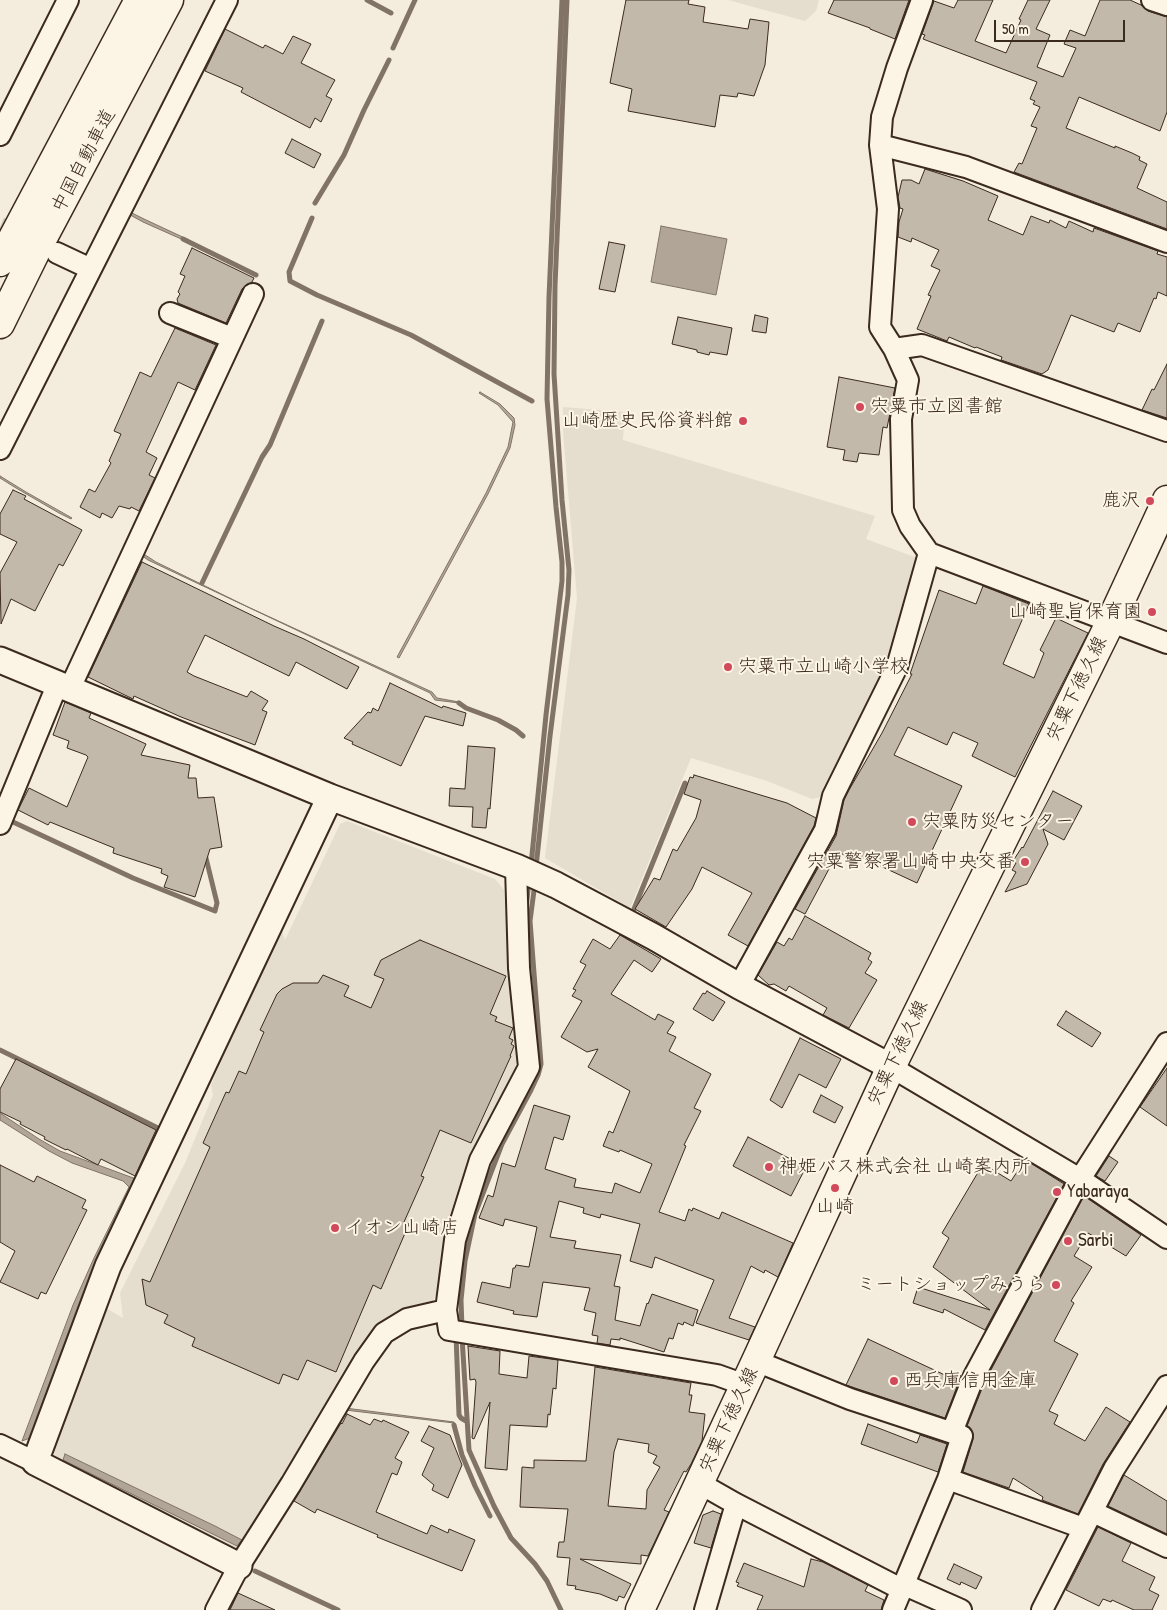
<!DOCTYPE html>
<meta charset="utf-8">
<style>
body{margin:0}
#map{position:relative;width:1167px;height:1610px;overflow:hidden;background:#f4eddd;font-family:"Patrick Hand",sans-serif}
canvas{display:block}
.scale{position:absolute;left:994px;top:20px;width:131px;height:22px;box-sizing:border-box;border:2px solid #3b2a1e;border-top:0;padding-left:6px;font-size:15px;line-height:18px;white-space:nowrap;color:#3b2a1e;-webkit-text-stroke:4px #fcf5e5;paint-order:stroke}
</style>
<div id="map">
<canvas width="1167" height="1610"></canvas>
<div class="scale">50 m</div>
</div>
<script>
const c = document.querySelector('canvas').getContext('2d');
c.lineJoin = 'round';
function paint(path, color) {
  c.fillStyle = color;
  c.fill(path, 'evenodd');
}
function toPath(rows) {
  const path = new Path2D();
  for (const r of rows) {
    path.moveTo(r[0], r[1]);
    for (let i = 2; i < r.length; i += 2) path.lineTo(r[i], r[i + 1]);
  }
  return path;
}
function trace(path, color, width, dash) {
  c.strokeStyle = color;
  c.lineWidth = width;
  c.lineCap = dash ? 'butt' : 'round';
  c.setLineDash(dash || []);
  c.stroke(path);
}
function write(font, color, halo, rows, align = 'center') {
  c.font = font + ' "Patrick Hand","Klee One",sans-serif';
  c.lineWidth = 4;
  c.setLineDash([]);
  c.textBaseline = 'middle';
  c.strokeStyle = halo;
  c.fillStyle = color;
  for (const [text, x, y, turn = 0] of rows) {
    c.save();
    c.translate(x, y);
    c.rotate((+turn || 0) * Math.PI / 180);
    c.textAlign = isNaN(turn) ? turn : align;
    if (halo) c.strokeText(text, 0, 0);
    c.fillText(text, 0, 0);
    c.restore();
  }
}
const built = toPath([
 [728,0,819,0,816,11,805,21],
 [563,407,625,412,623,440,875,516,866,539,920,559,892,657,821,797,812,799,767,781,691,758,630,908,545,858,577,598,563,432],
 [347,821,495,879,504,890,518,1052,516,1064,514,1074,472,1150,461,1180,449,1218,436,1295,430,1305,402,1310,380,1326,328,1400,243,1545,235,1549,65,1469,55,1462,54,1448,106,1308,123,1318,120,1293,185,1163,213,1095,211,1085,246,1004,282,931,285,940,340,824]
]);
const water = toPath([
 [124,209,144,219,189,240,188,242,143,222,123,211,124,209],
 [661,226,727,239,716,295,651,282,661,226],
 [480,392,500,404,514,418,515,425,510,448,488,494,399,658,397,657,486,493,508,447,513,422,498,405,479,393,480,392],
 [0,476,26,492,72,518,71,519,59,513,16,488,0,478,0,476],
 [139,551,156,562,246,606,432,692,437,698,459,702,466,706,465,708,459,703,435,700,430,693,148,560,141,555,139,551],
 [0,1113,39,1139,60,1151,136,1179,86,1288,30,1438,22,1441,73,1305,94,1258,129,1187,123,1181,72,1163,49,1151,0,1120,0,1113],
 [345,1408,454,1422,454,1423,345,1410,345,1408],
 [65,1454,215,1526,242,1540,237,1546,63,1460,65,1454]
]);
const stream = toPath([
 [367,0,391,13],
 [393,48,415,0],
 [315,203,344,155,364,110,389,60],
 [312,218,289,272,290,281,317,295,411,335,532,401],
 [183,239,256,275],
 [202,583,262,457,270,445,322,321],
 [459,703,466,708,498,720,516,730,523,736],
 [13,822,133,878,215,911,217,903,205,854],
 [531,865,546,715,562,581,562,562,556,507,547,399,549,297,562,0],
 [536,867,550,736,568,595,569,570,562,500,554,374,555,286,567,0],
 [526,908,529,881],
 [634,909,685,783],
 [0,1050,164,1131],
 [462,1328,461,1300,465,1261,475,1214,502,1144,531,1090,538,1075,541,1064,530,921,535,883],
 [456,1335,459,1415,461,1418,466,1421],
 [462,1337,469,1450,494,1506,511,1538,535,1564,547,1581,561,1610],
 [454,1425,462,1455,475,1486,490,1516],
 [255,1571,338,1610]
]);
const building = toPath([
 [626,0,689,0,688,4,705,7,703,22,748,29,750,19,769,22,765,65,754,96,738,93,737,97,720,95,715,127,628,111,632,89,610,83,626,0],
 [834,0,909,0,895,39,870,29,870,28,828,13,834,0],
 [958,0,993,0,975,41,1006,53,1021,20,1019,19,1028,0,1050,0,1036,29,1050,35,1037,67,1063,77,1076,48,1064,44,1070,30,1085,36,1100,0,1130,0,1141,5,1148,11,1167,17,1167,112,1160,131,1079,97,1066,128,1115,148,1115,146,1132,153,1140,157,1139,160,1147,164,1137,188,1167,202,1167,229,1014,172,1019,163,1022,164,1037,128,1031,126,1040,107,1033,104,1035,101,1030,99,1037,82,923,39,925,35,922,34,934,1,954,8,958,0],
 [225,29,263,48,265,45,283,54,293,36,311,44,301,63,335,80,326,96,332,99,321,122,315,118,310,128,241,92,243,88,205,71,225,29],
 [292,139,321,154,314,168,285,153,292,139],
 [925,169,963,181,998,196,988,220,1023,235,1031,216,1049,223,1050,220,1066,228,1069,221,1093,232,1094,228,1158,251,1157,254,1167,257,1167,296,1158,292,1156,299,1154,298,1140,332,1118,323,1114,332,1071,315,1048,370,1042,374,1001,360,1002,357,976,347,975,348,949,337,947,341,917,329,931,296,928,295,940,270,931,266,939,250,912,238,911,242,898,237,899,222,903,209,900,208,898,197,902,180,911,180,919,184,925,169],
 [609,242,625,245,615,292,599,289,609,242],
 [192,248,254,278,252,282,246,285,242,289,226,323,178,303,177,299,180,294,178,292,185,276,180,274,192,248],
 [755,315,768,318,766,333,752,331,755,315],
 [678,317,732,328,727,355,710,352,709,355,697,352,697,350,672,344,678,317],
 [175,328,216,345,195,390,178,382,146,452,157,458,149,475,155,478,139,511,131,507,130,509,119,506,112,518,102,513,100,518,80,507,89,489,95,492,111,463,109,461,121,434,114,431,140,372,151,377,175,328],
 [1167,364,1167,418,1142,410,1152,389,1154,390,1167,364],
 [839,377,895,388,887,428,883,427,879,455,859,453,857,462,843,460,845,450,827,447,839,377],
 [13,490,26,496,24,499,82,530,63,566,59,564,35,611,11,599,1,624,0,573,17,542,0,534,0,514,13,490],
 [142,562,274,626,304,639,359,667,347,689,296,662,289,676,205,635,187,672,194,676,247,697,251,691,268,701,262,710,267,712,255,745,181,717,134,696,133,699,88,677,142,562],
 [983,586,1029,604,1003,664,1034,678,1044,653,1040,650,1056,618,1088,633,1015,777,972,756,978,743,953,732,947,745,908,727,894,755,962,786,917,883,861,857,859,862,838,852,805,914,795,909,836,836,844,800,849,790,882,733,912,674,910,674,939,590,976,604,983,586],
 [390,683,442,708,443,706,466,713,463,726,425,716,401,766,352,744,353,742,344,738,368,712,371,713,373,708,378,711,390,683],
 [65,702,91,713,89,718,146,744,141,755,190,765,188,778,196,778,198,798,214,797,222,847,210,849,195,897,164,887,168,876,161,873,162,869,113,853,114,848,50,822,48,825,18,810,29,788,67,807,88,757,86,755,67,748,69,741,53,735,65,702],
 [468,746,495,748,490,809,488,808,486,828,472,827,473,807,449,806,450,788,465,789,468,746],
 [694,775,787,803,816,818,814,826,748,946,728,935,752,893,702,867,692,889,666,927,635,909,654,878,660,880,673,849,677,851,696,818,701,800,684,794,690,777,693,778,694,775],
 [1053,791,1082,806,1064,840,1043,829,1048,844,1027,884,1005,892,1016,872,1012,870,1016,863,1013,861,1022,847,1023,848,1053,791],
 [805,916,871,953,868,959,872,962,865,973,877,980,849,1028,823,1015,827,1008,789,986,786,991,774,984,769,985,758,975,777,942,784,946,789,938,792,940,805,916],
 [620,935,661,959,652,972,634,960,611,994,655,1020,658,1014,674,1022,667,1033,676,1037,669,1051,711,1074,694,1108,701,1111,684,1145,686,1146,659,1212,685,1221,689,1209,692,1211,693,1208,719,1219,722,1212,793,1243,778,1277,765,1270,764,1273,751,1266,729,1318,755,1327,749,1340,696,1323,714,1280,655,1257,652,1268,630,1261,640,1224,601,1214,600,1218,583,1213,584,1208,559,1201,550,1237,576,1241,574,1248,621,1255,614,1286,620,1287,615,1320,640,1326,647,1303,648,1304,652,1294,698,1310,693,1326,684,1322,683,1325,678,1323,673,1339,669,1338,664,1352,620,1338,620,1340,611,1339,610,1345,597,1343,598,1336,592,1335,596,1313,584,1310,590,1288,543,1282,537,1317,513,1314,514,1311,477,1302,482,1282,510,1288,513,1268,515,1268,516,1265,529,1267,537,1227,505,1219,503,1226,479,1218,488,1195,493,1197,502,1163,515,1167,534,1105,570,1116,563,1140,554,1137,545,1169,576,1179,574,1187,612,1193,615,1183,640,1193,652,1164,620,1150,619,1152,603,1146,609,1131,613,1133,630,1091,588,1067,598,1049,587,1052,561,1037,582,1001,572,996,576,990,573,989,586,965,580,962,593,939,610,949,620,935],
 [420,940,506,976,490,1014,497,1017,495,1021,513,1028,509,1038,513,1040,511,1044,514,1046,510,1056,511,1056,471,1143,440,1130,421,1176,424,1177,404,1222,409,1224,381,1289,373,1285,336,1372,307,1360,298,1380,283,1374,279,1384,192,1346,195,1338,164,1323,168,1315,146,1305,142,1279,150,1282,210,1147,203,1143,226,1092,229,1093,239,1071,246,1074,264,1032,260,1030,277,994,282,989,293,983,318,983,323,975,349,986,344,996,371,1008,384,979,374,975,381,960,420,940],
 [707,991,725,1002,713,1021,693,1009,703,993,705,994,707,991],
 [1066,1011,1101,1033,1092,1047,1057,1025,1066,1011],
 [800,1038,841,1059,826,1088,799,1074,782,1108,770,1100,800,1038],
 [16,1059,156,1130,135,1176,101,1159,98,1165,67,1149,66,1150,44,1139,45,1137,20,1124,21,1122,0,1112,0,1089,16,1059],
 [1167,1068,1167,1126,1140,1107,1167,1068],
 [821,1095,843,1107,835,1123,813,1112,821,1095],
 [748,1137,806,1167,791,1196,733,1166,748,1137],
 [1109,1156,1118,1162,1105,1181,1096,1176,1109,1156],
 [1029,1162,1064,1184,985,1330,944,1309,943,1313,913,1303,918,1287,990,1310,933,1267,949,1238,942,1233,983,1164,1011,1181,1023,1163,1027,1166,1029,1162],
 [0,1165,34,1182,37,1176,86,1200,82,1208,87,1210,46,1294,41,1292,38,1299,0,1282,15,1251,0,1242,0,1165],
 [1084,1196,1141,1235,1126,1256,1088,1233,1074,1256,1092,1267,1071,1301,1074,1303,1054,1341,1078,1354,1049,1411,1058,1415,1054,1424,1085,1441,1106,1407,1130,1422,1103,1464,1078,1514,1042,1500,1043,1497,1013,1478,1009,1488,963,1472,973,1439,973,1433,967,1426,985,1381,1084,1196],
 [868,1339,947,1376,950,1370,961,1376,945,1418,846,1385,868,1339],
 [468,1346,500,1351,499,1374,527,1378,529,1356,558,1360,556,1389,553,1388,550,1415,548,1414,547,1427,510,1425,507,1470,485,1468,490,1402,474,1439,472,1438,476,1382,475,1379,470,1380,468,1346],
 [595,1367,691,1383,689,1395,692,1395,689,1412,705,1414,702,1441,691,1464,686,1472,684,1471,664,1510,669,1512,648,1556,641,1555,641,1564,580,1559,631,1584,624,1598,619,1596,617,1601,600,1594,575,1589,576,1586,567,1585,570,1558,557,1557,559,1542,564,1542,568,1509,520,1507,522,1467,534,1468,534,1460,586,1461,595,1367],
 [618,1439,649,1444,648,1452,657,1456,653,1463,660,1467,647,1490,646,1509,608,1506,614,1452,618,1439],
 [347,1414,370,1425,374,1419,382,1422,383,1420,409,1432,395,1458,402,1462,397,1475,392,1473,376,1512,427,1534,431,1525,448,1533,449,1529,475,1540,462,1571,377,1537,378,1535,317,1509,315,1513,294,1501,341,1423,342,1424,347,1414],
 [868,1424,917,1443,920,1435,947,1444,938,1472,861,1444,868,1424],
 [429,1426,450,1435,462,1465,448,1498,432,1490,434,1485,422,1475,434,1448,421,1441,429,1426],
 [1124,1475,1167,1501,1167,1534,1108,1506,1124,1475],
 [713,1511,721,1514,711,1548,694,1543,703,1515,713,1511],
 [1098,1527,1131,1543,1122,1561,1155,1577,1149,1590,1159,1595,1152,1610,1134,1610,1112,1600,1111,1602,1103,1599,1099,1606,1066,1590,1098,1527],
 [811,1559,823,1562,868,1585,865,1591,884,1600,881,1610,757,1610,763,1596,737,1586,739,1583,736,1582,744,1563,804,1587,811,1559],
 [954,1564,982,1577,976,1589,961,1582,960,1585,947,1579,954,1564],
 [238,1593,275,1610,230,1610,238,1593]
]);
const minorTunnel = toPath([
 [0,227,28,239]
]);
const minor = toPath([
 [922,0,897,68,882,117,880,145,888,209,880,327,894,349,908,380,901,419,903,510,910,526,929,553,1167,643],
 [1152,0,1167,5],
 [0,135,68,0],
 [880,145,966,167,1167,242],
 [57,253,91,269],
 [170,313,232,338],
 [894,349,922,345,1167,431],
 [0,449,227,0],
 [70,688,253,294],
 [0,824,58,683],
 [739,986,825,830,833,796,897,667,929,553],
 [891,1067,1080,1179,1167,1238],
 [446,1310,449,1330,717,1375,745,1385],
 [756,1361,850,1399,962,1436,948,1479,893,1610],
 [952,1432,974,1376,1080,1179,1167,1043],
 [0,1445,35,1462],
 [948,1479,1083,1528],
 [699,1483,736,1504,903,1590],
 [1093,1512,1167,1547],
 [905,1585,961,1610],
 [216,1610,239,1566,291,1484,364,1361,384,1333,407,1319,446,1310,455,1240,480,1160,529,1067,519,968,516,867],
 [705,1610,736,1504],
 [1042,1610,1114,1469,1167,1386]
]);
const tertiary = toPath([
 [0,660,330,797,516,867,556,885,654,937,739,986,891,1067],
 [239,1566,35,1462,108,1266,330,797]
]);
const primary = toPath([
 [640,1610,756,1361,891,1067,1111,621,1167,500]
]);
const motorway = toPath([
 [0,262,139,0],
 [0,324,37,249,169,0]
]);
const markers = [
 [860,407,5,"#d1495b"],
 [743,421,5,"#d1495b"],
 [1150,501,5,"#d1495b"],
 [1152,612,5,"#d1495b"],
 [728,667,5,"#d1495b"],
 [912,822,5,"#d1495b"],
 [1025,862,5,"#d1495b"],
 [769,1167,5,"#d1495b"],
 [835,1188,5,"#d1495b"],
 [1057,1192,5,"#d1495b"],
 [335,1228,5,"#d1495b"],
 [1068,1241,5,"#d1495b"],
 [1056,1285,5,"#d1495b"],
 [894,1381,5,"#d1495b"]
];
const streetNames = [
 ["中国自動車道",84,161,-62],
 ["宍粟下徳久線",1077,689,-64],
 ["宍粟下徳久線",898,1053,-64],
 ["宍粟下徳久線",729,1420,-65]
];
const poiNames = [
 ["宍粟市立図書館",870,407],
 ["山崎歴史民俗資料館",733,421,"right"],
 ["鹿沢",1140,501,"right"],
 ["山崎聖旨保育園",1142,612,"right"],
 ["宍粟市立山崎小学校",738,667],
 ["宍粟防災センター",922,822],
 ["宍粟警察署山崎中央交番",1015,862,"right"],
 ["神姫バス株式会社 山崎案内所",779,1167],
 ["Yabaraya",1067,1192],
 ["山崎",835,1207,"center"],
 ["イオン山崎店",345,1228],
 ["Sarbi",1078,1241],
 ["ミートショップみうら",1046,1285,"right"],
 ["西兵庫信用金庫",904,1381]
];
paint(built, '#e5ddce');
paint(water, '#b0a596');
trace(water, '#817466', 1);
trace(stream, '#817466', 5);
paint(building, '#c3b9aa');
trace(building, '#3b2a1e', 1);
trace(minorTunnel, '#cfc6b7', 20, [20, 10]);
trace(minor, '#3b2a1e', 24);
trace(tertiary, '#3b2a1e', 29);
trace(primary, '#3b2a1e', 31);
trace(motorway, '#3b2a1e', 31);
trace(minor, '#fcf5e5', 20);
trace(tertiary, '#fcf5e5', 25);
trace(primary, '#fcf5e5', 28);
trace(motorway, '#fcf5e5', 28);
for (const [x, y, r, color] of markers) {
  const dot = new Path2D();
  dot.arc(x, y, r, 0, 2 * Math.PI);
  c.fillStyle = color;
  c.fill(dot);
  trace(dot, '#fcf5e5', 2);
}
write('19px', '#3b2a1e', '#fcf5e5', streetNames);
write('19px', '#3b2a1e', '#fcf5e5', poiNames, 'left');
</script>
